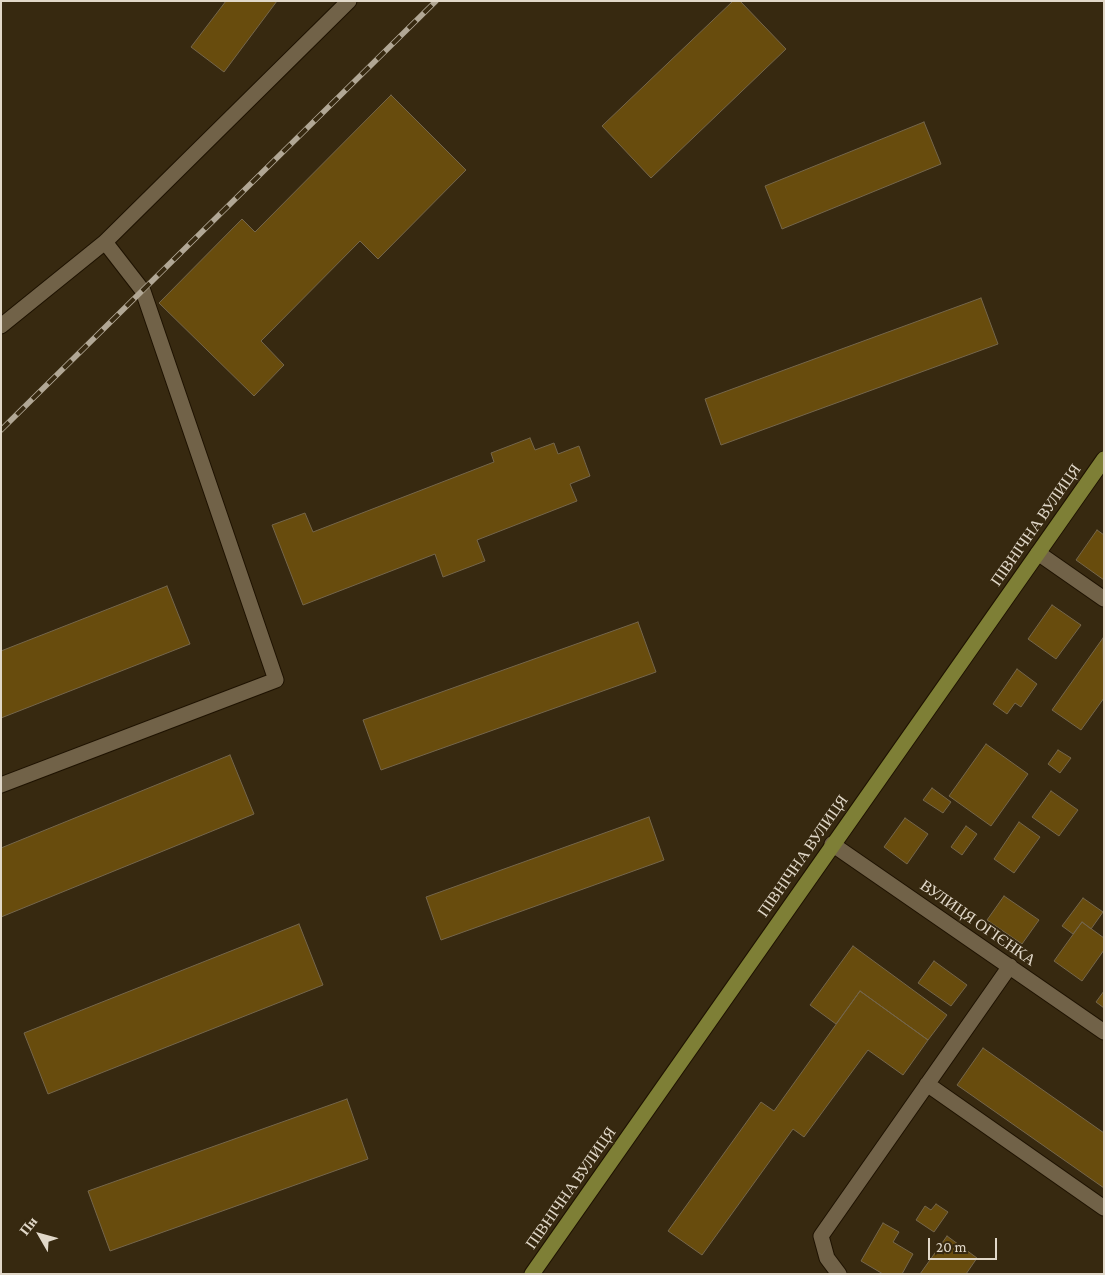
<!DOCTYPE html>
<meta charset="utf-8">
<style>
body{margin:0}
#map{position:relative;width:1105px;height:1275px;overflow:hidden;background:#372910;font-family:"Crimson Pro",serif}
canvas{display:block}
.frame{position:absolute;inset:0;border:2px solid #e1d8c9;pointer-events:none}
.north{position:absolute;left:15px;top:1210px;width:50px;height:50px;-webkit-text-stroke:4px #372910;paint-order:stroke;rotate:308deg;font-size:14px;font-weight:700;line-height:20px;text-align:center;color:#e1d8c9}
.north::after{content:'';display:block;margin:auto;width:18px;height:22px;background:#e1d8c9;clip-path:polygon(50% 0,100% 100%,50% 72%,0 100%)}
.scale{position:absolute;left:928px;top:1238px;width:69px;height:22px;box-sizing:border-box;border:2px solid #e1d8c9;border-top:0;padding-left:6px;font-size:15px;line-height:18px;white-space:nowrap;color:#e1d8c9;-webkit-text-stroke:4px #372910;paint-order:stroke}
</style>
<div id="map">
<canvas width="1105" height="1275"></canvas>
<div class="frame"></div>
<div class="north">Пн</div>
<div class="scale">20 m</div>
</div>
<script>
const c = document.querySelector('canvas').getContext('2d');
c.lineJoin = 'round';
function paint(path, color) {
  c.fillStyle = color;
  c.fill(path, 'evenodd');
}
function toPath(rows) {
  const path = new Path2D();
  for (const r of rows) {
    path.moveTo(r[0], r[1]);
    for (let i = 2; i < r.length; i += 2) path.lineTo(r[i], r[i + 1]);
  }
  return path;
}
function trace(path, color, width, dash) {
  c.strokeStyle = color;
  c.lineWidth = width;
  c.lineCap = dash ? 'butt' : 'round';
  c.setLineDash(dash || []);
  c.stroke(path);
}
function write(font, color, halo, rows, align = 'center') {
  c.font = font + ' "Crimson Pro",serif';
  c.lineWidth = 4;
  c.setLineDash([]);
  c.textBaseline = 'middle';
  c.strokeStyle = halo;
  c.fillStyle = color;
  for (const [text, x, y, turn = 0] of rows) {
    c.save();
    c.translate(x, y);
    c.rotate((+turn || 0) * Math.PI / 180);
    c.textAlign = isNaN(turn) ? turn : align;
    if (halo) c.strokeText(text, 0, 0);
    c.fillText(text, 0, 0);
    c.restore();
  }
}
const building = toPath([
 [226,1,277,1,224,72,191,47,226,1],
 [733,1,740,1,786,49,651,178,602,126,733,1],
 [391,95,466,170,378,259,360,241,261,341,284,365,254,396,159,303,242,219,255,232,391,95],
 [924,122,941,164,782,229,765,186,924,122],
 [981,298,998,344,721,445,705,399,981,298],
 [530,438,535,450,554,443,558,454,579,446,590,476,570,484,577,501,477,540,485,561,443,577,435,554,303,605,272,525,305,513,313,532,494,462,491,453,530,438],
 [1097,530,1104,535,1104,580,1076,560,1097,530],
 [167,586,190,644,1,718,1,651,167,586],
 [1052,605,1081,625,1056,659,1028,639,1052,605],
 [638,622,656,672,381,770,363,720,638,622],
 [1103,638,1104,698,1081,730,1052,710,1103,638],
 [1017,669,1037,684,1021,707,1015,703,1007,714,993,704,1017,669],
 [986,744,1028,774,991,826,949,796,986,744],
 [1058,750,1071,758,1060,773,1048,764,1058,750],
 [230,755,254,814,1,917,1,848,230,755],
 [932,788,951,802,943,813,923,800,932,788],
 [1051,791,1078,810,1059,836,1032,817,1051,791],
 [649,817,664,860,441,940,426,897,649,817],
 [905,818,928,834,907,864,884,847,905,818],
 [1019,822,1040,837,1014,873,994,859,1019,822],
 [966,826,977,834,962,855,951,847,966,826],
 [1004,896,1039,920,1022,944,987,920,1004,896],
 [1083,898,1103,912,1091,929,1082,922,1073,934,1062,926,1083,898],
 [1082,922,1104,938,1104,950,1082,981,1054,961,1082,922],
 [299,924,323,985,48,1094,24,1033,299,924],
 [853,946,947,1015,928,1040,860,991,836,1024,810,1005,853,946],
 [934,961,967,985,951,1006,918,983,934,961],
 [860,991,928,1040,903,1075,868,1050,804,1137,793,1129,702,1255,668,1231,761,1102,774,1111,860,991],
 [1104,991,1104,1008,1096,1002,1104,991],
 [983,1048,1104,1133,1104,1188,957,1085,983,1048],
 [347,1099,368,1159,110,1251,88,1191,347,1099],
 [936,1204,948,1212,934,1232,916,1220,925,1206,931,1210,936,1204],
 [883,1223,899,1232,893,1242,913,1254,902,1274,883,1274,861,1261,883,1223],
 [947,1236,977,1258,966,1274,920,1274,947,1236]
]);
const minor = toPath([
 [1,326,105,242,349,1],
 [1038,553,1104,599],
 [1,785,276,680,143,291,105,242],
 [832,844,1104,1032],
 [927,1084,1104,1208],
 [839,1274,827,1258,821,1236,1010,966]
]);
const major = toPath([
 [532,1274,1104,459]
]);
const rail = toPath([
 [1,430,436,1]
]);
const streetNames = [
 ["ПІВНІЧНА ВУЛИЦЯ",1036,525,-55],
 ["ПІВНІЧНА ВУЛИЦЯ",803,856,-55],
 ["ВУЛИЦЯ ОГІЄНКА",978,923,35],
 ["ПІВНІЧНА ВУЛИЦЯ",571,1188,-55]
];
paint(building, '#684c0d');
trace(building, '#75664b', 1);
trace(minor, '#1e1200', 17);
trace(major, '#1e1200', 17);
trace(minor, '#716248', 15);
trace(major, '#7e7f36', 15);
trace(rail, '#b1a795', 5.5);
trace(rail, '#372910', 4, [11]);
write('16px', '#e1d8c9', '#372910', streetNames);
</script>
